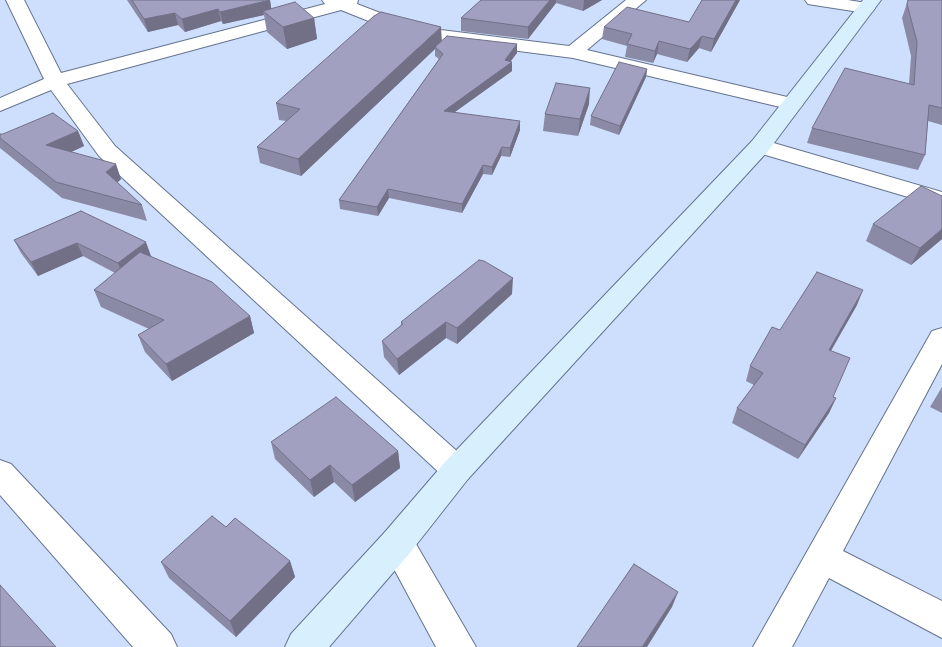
<!DOCTYPE html>
<style>
body{margin:0}
canvas{display:block;background:#cddffd}
</style>
<canvas width="942" height="647"></canvas>
<script>
const c = document.querySelector('canvas').getContext('2d');
c.lineJoin = 'round';
function toPath(rows) {
  const path = new Path2D();
  for (const r of rows) {
    path.moveTo(r[0], r[1]);
    for (let i = 2; i < r.length; i += 2) path.lineTo(r[i], r[i + 1]);
  }
  return path;
}
function trace(path, color, width, dash) {
  c.strokeStyle = color;
  c.lineWidth = width;
  c.lineCap = dash ? 'butt' : 'round';
  c.setLineDash(dash || []);
  c.stroke(path);
}
function paint(path, color) {
  c.fillStyle = color;
  c.fill(path, 'evenodd');
}
const street = toPath([
 [6,0,24,0,61,73,325,4,322,0,358,0,357,4,388,16,441,30,569,46,626,0,646,0,587,50,800,100,803,104,800,108,793,110,573,58,441,41,376,24,341,10,67,84,115,146,468,461,473,470,468,479,457,483,446,479,99,156,51,90,0,111,0,98,44,79,6,0],
 [805,0,848,0,872,4,875,8,872,12,866,13,814,5,808,4,805,0],
 [760,139,942,192,942,207,752,151,749,146,752,141,760,139],
 [942,328,942,364,843,551,942,601,942,638,829,578,792,647,753,647,932,331,942,328],
 [0,460,11,464,171,634,177,647,133,647,0,495,0,460],
 [397,528,409,532,476,647,436,647,380,543,385,532,397,528]
]);
const secondary = toPath([
 [863,0,881,0,768,151,468,479,409,554,329,647,285,647,291,634,385,532,446,461,752,141,863,0]
]);
const wall = toPath([
 [127,0,270,0,271,9,314,18,317,39,287,49,267,32,264,15,223,24,221,21,185,32,178,25,148,32],
 [481,0,602,0,583,11,556,3,528,39,461,31,461,18],
 [740,0,711,52,699,48,687,62,657,54,653,63,625,57,627,46,602,39,604,27,689,22],
 [908,0,942,0,942,125,928,121,925,155,918,170,807,143,812,128,909,84,911,56,902,18],
 [442,41,517,44,517,53,510,62,512,62,512,71,454,112,520,130,510,157,501,156,492,175,483,174,462,213,389,198,378,216,340,209,339,200,439,59,435,56,435,49,301,176,260,163,257,147,286,121,279,120,276,103],
 [647,69,646,77,619,135,590,125,591,116],
 [589,104,578,136,543,131,545,114],
 [78,131,84,146,71,152,121,179,117,183,142,205,147,221,62,198,0,148,0,134,3,134],
 [81,211,151,256,150,257,250,316,254,333,172,381,145,352,138,335,149,329,101,307,94,290,115,273,83,256,38,276,21,253,14,240],
 [873,224,942,239,911,265,866,241],
 [512,294,457,344,446,338,399,375,384,357,382,341,401,325,401,322],
 [857,305,831,351,833,397,836,398,829,413,798,459,732,423,737,408,754,385,746,381,750,366,780,330],
 [942,387,942,413,930,407],
 [271,442,398,451,400,468,355,502,334,482,314,497,275,459],
 [226,527,290,561,295,577,236,637,169,578,161,562]
]);
const shadedWall = toPath([
 [270,0,272,13,263,11,264,15,223,24,220,12],
 [550,0,556,0,556,3,528,39,528,27],
 [584,0,602,0,583,11],
 [736,0,740,0,711,52,714,39],
 [218,9,221,21,185,32,182,19],
 [175,13,178,25,148,32,144,19],
 [314,18,317,39,287,49,283,27],
 [441,27,442,43,435,47,435,49,301,176,298,159],
 [702,36,699,48,687,62,690,49],
 [659,41,657,54,653,63,655,51],
 [517,44,517,53,506,67,512,62,512,71,444,120,444,111,505,60],
 [647,69,646,77,619,135,620,126],
 [590,88,589,104,578,136,580,119],
 [520,121,520,130,510,157,510,148],
 [78,131,84,146,52,161,46,145],
 [502,147,501,156,492,175,492,167],
 [116,164,121,179,111,188,106,172],
 [483,165,483,174,462,213,462,204],
 [388,189,389,198,378,216,377,207],
 [942,229,942,239,911,265,920,248],
 [146,242,151,256,123,277,118,263],
 [77,243,83,256,38,276,31,262],
 [513,278,512,294,457,344,457,328],
 [863,290,857,305,823,364,829,350],
 [250,316,254,333,172,381,166,364],
 [446,322,446,338,399,375,397,359],
 [836,398,829,413,798,459,805,445],
 [398,451,400,468,355,502,352,485],
 [330,465,334,482,314,497,310,480],
 [290,561,295,577,236,637,230,621],
 [678,592,672,607,647,647,642,647]
]);
const building = toPath([
 [132,0,270,0,220,12,218,9,182,19,175,13,144,19,132,0],
 [481,0,550,0,528,27,461,18,481,0],
 [702,0,736,0,714,39,702,36,690,49,659,41,655,51,627,44,632,34,604,27,627,7,689,22,702,0],
 [908,0,942,0,942,108,929,105,925,155,812,128,845,68,914,85,917,42,907,4,908,0],
 [295,2,314,18,283,27,263,11,295,2],
 [381,12,441,27,298,159,257,147,300,109,276,103,374,16,381,12],
 [447,36,517,44,505,60,512,62,444,111,520,121,510,148,502,147,492,167,483,165,462,204,388,189,377,207,339,200,443,54,435,47,447,36],
 [619,62,647,69,620,126,591,116,619,62],
 [556,83,590,88,580,119,545,114,556,83],
 [53,113,78,131,46,145,116,164,106,172,142,205,56,182,0,138,0,134,3,134,53,113],
 [921,186,942,196,942,229,920,248,873,224,921,186],
 [81,211,146,242,118,263,77,243,31,262,14,240,81,211],
 [140,252,212,282,250,316,166,364,138,335,164,320,94,290,140,252],
 [479,260,484,261,513,278,457,328,446,322,397,359,382,341,403,324,401,322,479,260],
 [817,272,863,290,829,350,850,358,833,397,836,398,805,445,737,408,763,373,750,366,772,327,780,330,817,272],
 [336,397,398,451,352,485,330,465,310,480,271,442,336,397],
 [212,516,226,527,235,518,290,561,230,621,161,562,212,516],
 [634,564,678,592,642,647,577,647,634,564],
 [0,585,56,647,0,647,0,585]
]);
trace(street, '#65748f', 2);
trace(secondary, '#65748f', 2);
paint(street, '#fff');
paint(secondary, '#d8f0fe');
paint(wall, '#8b8aa6');
paint(shadedWall, '#717087');
paint(building, '#a2a0c1');
trace(building, '#717087', 1);
</script>
